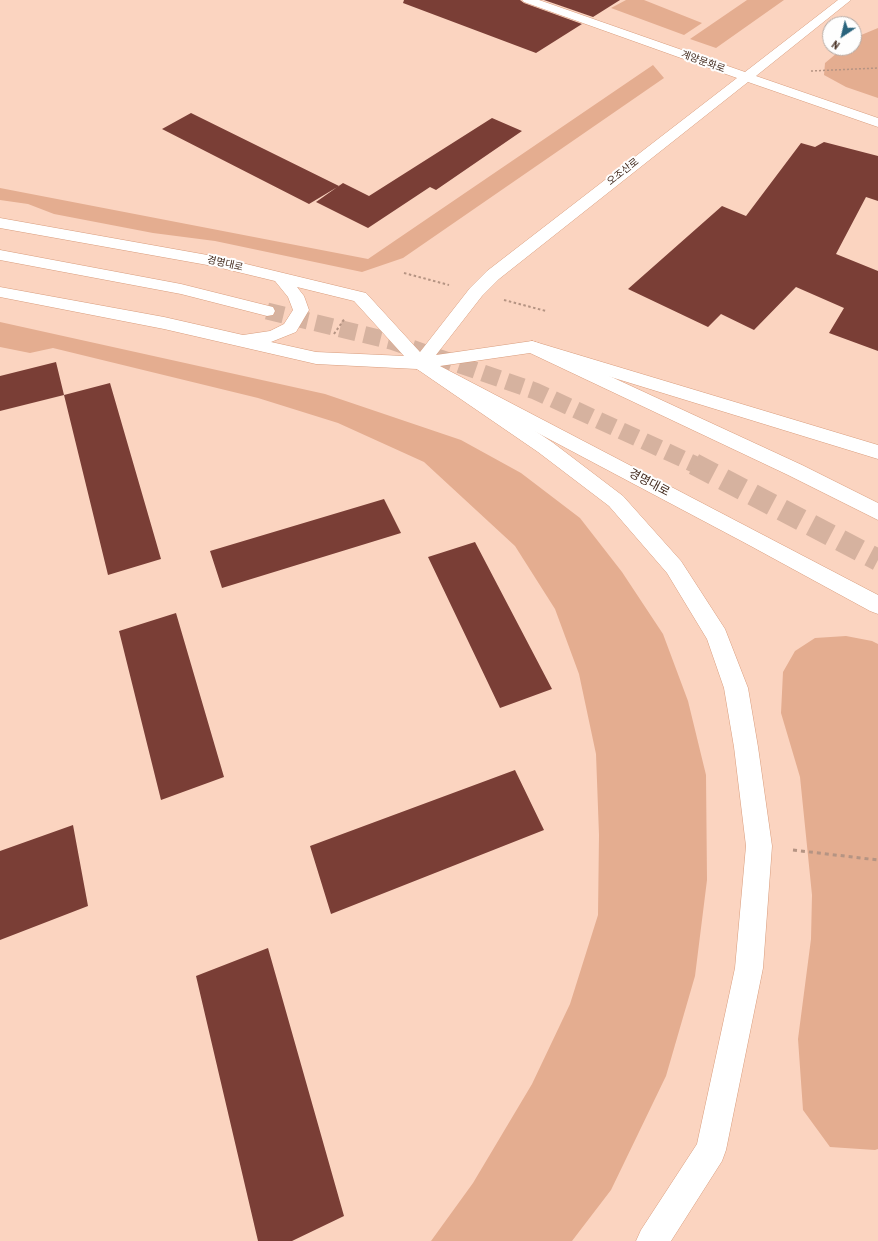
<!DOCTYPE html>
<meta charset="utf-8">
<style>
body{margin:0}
#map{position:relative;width:878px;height:1241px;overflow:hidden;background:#fbd4c0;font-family:"Archivo Narrow",sans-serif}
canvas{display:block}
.north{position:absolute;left:822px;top:16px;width:40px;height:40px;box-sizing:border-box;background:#fefefe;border:1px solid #b3a9a4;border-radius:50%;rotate:215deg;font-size:11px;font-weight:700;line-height:16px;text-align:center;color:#422a1d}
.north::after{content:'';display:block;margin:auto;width:14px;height:18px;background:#2a647d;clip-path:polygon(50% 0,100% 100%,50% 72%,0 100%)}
</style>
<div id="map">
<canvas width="878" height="1241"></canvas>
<div class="north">N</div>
</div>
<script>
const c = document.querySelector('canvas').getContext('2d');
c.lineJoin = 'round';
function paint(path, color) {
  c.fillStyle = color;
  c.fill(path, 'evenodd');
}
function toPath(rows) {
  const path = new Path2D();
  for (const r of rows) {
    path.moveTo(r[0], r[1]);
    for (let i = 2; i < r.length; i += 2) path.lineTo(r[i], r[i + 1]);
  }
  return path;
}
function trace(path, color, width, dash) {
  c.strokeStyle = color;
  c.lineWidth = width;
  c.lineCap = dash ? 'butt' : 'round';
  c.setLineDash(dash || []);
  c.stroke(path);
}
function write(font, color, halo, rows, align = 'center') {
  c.font = font + ' "Archivo Narrow","Noto Sans KR",sans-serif';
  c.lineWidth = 4;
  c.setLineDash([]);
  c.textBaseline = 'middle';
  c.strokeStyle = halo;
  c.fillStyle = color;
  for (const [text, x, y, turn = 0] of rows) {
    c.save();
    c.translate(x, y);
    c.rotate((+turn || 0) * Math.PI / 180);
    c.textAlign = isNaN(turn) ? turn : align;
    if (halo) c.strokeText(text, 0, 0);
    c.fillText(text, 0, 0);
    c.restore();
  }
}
const green = toPath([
 [626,0,644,0,702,23,684,35,611,8],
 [747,0,784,0,716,48,690,39],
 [878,28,878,98,846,87,824,75,825,63,843,48,854,48,854,38],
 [653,65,664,78,403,258,362,272,215,241,153,233,54,214,28,204,0,200,0,188,368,259],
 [0,322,325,394,461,440,521,473,580,518,622,572,663,634,688,701,706,775,707,880,695,976,666,1076,611,1190,572,1241,431,1241,473,1183,532,1084,570,1004,598,915,599,835,596,754,579,674,555,609,515,546,424,462,338,423,258,398,53,348,30,353,0,347],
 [846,636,872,641,878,644,878,1149,875,1150,830,1147,803,1110,798,1039,811,939,812,895,800,777,781,713,783,672,795,651,815,638]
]);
const building = toPath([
 [404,0,520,0,524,3,582,24,536,53,403,3],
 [544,0,620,0,593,17],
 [191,113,339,186,309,204,162,129],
 [492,118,522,131,436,190,430,187,368,228,316,202,343,183,369,196],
 [824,142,878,156,878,201,866,197,836,254,878,271,878,351,829,333,844,308,796,287,754,330,721,314,708,327,628,289,722,206,746,216,801,143,815,147],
 [56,362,64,395,0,411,0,376],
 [110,383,161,559,108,575,64,395],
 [384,499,401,533,222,588,210,551],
 [475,542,552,689,500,708,428,557],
 [176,613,224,777,161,800,119,631],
 [515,770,544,830,331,914,310,846],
 [73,825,88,906,0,940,0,851],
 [268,948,344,1216,292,1241,258,1241,196,976]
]);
const minorTunnelFar1 = toPath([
 [267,311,391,341,535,391,696,465]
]);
const minorTunnel = toPath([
 [694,464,878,560]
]);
const pathFar2 = toPath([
 [811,71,878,68]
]);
const pathFar1 = toPath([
 [404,273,449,285],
 [504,300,546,311],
 [334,334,345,318]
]);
const path = toPath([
 [793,850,878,860]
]);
const minor = toPath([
 [522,0,539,0,745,72,838,0,851,0,756,76,878,118,878,127,748,82,499,279,482,296,436,355,532,341,538,343,802,465,878,503,878,520,788,475,530,353,440,366,878,595,878,614,870,611,747,544,417,369,316,364,164,329,0,297,0,287,164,317,243,335,270,331,284,324,293,310,288,297,275,281,213,266,0,228,0,218,213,256,366,293,420,352,470,288,487,271,737,78,524,2,522,0],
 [297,287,354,301,404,356,316,352,271,342,296,332,309,310,304,296,297,287],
 [0,250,181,284,273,307,275,311,273,315,267,316,181,294,0,260,0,250]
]);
const major = toPath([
 [532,341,878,445,878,459,526,351,523,347,526,343,532,341],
 [420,357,426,359,552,442,623,496,681,561,725,629,748,688,758,747,772,846,763,968,726,1150,722,1161,671,1241,636,1241,641,1230,697,1144,735,968,746,846,734,747,724,688,707,639,667,573,609,506,538,452,414,367,411,363,414,359,420,357]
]);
const farStreetnames = [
 ["계양문화로",703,62,20],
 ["오조산로",623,172,-38],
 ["경명대로",225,264,13]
];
const streetNames = [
 ["경명대로",649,483,28]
];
paint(green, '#e4ad90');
paint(building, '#7a3e36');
trace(minorTunnelFar1, '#d6b29f', 17, [17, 8]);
trace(minorTunnel, '#d6b29f', 22, [22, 11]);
trace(minor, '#d89c7c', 1);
trace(major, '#d89c7c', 1);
trace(pathFar2, '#b59483', 1.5, [2, 2]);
trace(pathFar1, '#b59483', 2, [2.5, 2.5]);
trace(path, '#b59483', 3, [4, 4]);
paint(minor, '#fff');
paint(major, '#fff');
write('10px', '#422a1d', '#fefefe', farStreetnames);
write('12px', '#422a1d', '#fefefe', streetNames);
</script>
